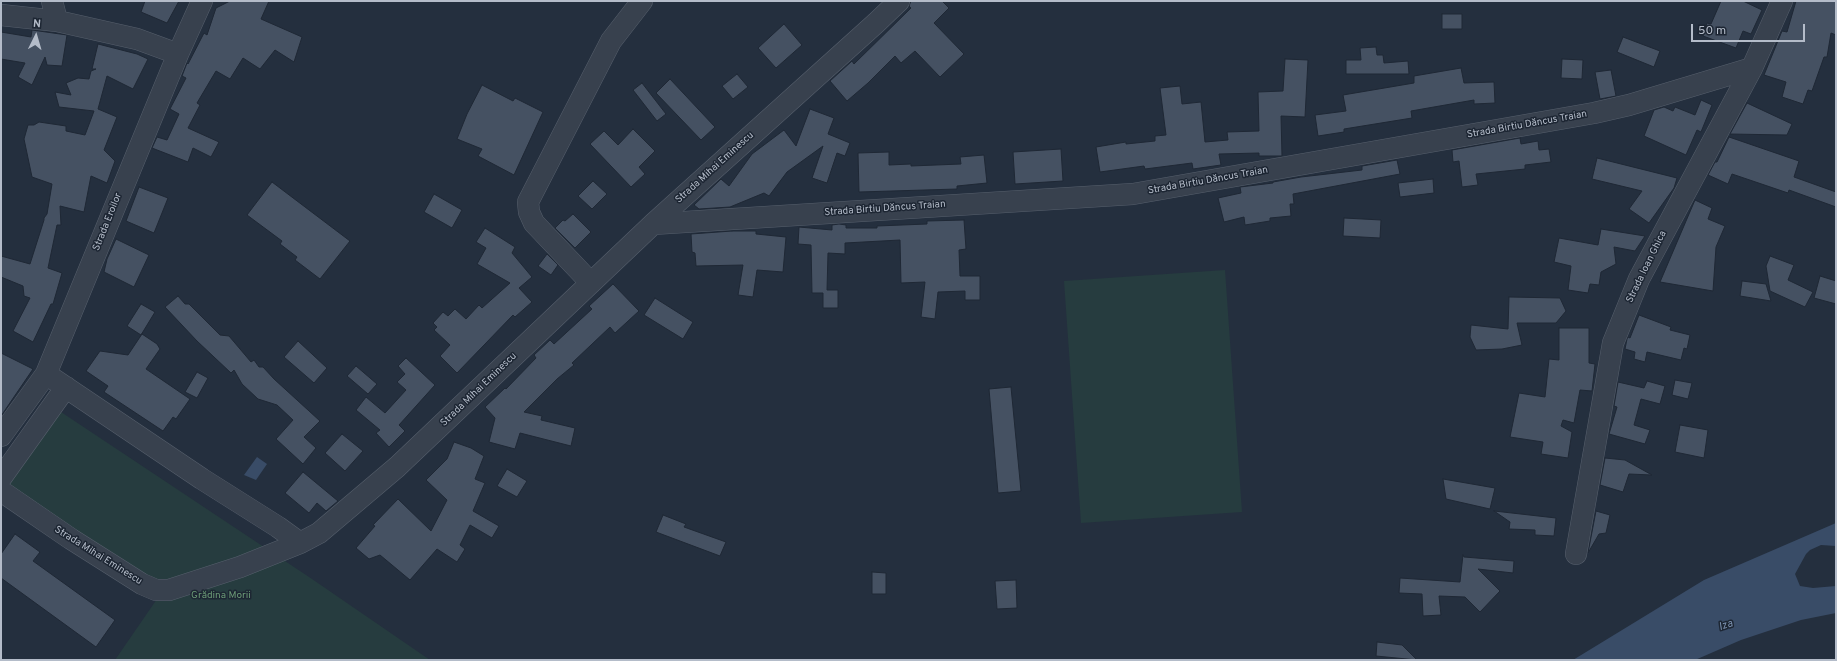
<!DOCTYPE html>
<meta charset="utf-8">
<style>
body{margin:0}
#map{position:relative;width:1837px;height:661px;overflow:hidden;background:#242f3e;font-family:Overpass,sans-serif}
canvas{display:block}
.frame{position:absolute;inset:0;border:2px solid #b4bcc9;pointer-events:none}
.north{position:absolute;left:16px;top:16px;width:40px;height:40px;-webkit-text-stroke:3px #1d2633;paint-order:stroke;rotate:5deg;font-size:11px;font-weight:700;line-height:16px;text-align:center;color:#b4bcc9}
.north::after{content:'';display:block;margin:auto;width:14px;height:18px;background:#b4bcc9;clip-path:polygon(50% 0,100% 100%,50% 72%,0 100%)}
.scale{position:absolute;left:1691px;top:24px;width:114px;height:18px;box-sizing:border-box;border:2px solid #b4bcc9;border-top:0;padding-left:5px;font-size:12px;line-height:14px;white-space:nowrap;color:#b4bcc9;-webkit-text-stroke:3px #1d2633;paint-order:stroke}
</style>
<div id="map">
<canvas width="1837" height="661"></canvas>
<div class="frame"></div>
<div class="north">N</div>
<div class="scale">50 m</div>
</div>
<script>
const c = document.querySelector('canvas').getContext('2d');
c.lineJoin = 'round';
function paint(path, color) {
  c.fillStyle = color;
  c.fill(path, 'evenodd');
}
function toPath(rows) {
  const path = new Path2D();
  for (const r of rows) {
    path.moveTo(r[0], r[1]);
    for (let i = 2; i < r.length; i += 2) path.lineTo(r[i], r[i + 1]);
  }
  return path;
}
function trace(path, color, width, dash) {
  c.strokeStyle = color;
  c.lineWidth = width;
  c.lineCap = dash ? 'butt' : 'round';
  c.setLineDash(dash || []);
  c.stroke(path);
}
function write(font, color, halo, rows, align = 'center') {
  c.font = font + ' Overpass,sans-serif';
  c.lineWidth = 3;
  c.setLineDash([]);
  c.textBaseline = 'middle';
  c.strokeStyle = halo;
  c.fillStyle = color;
  for (const [text, x, y, turn = 0] of rows) {
    c.save();
    c.translate(x, y);
    c.rotate((+turn || 0) * Math.PI / 180);
    c.textAlign = isNaN(turn) ? turn : align;
    if (halo) c.strokeText(text, 0, 0);
    c.fillText(text, 0, 0);
    c.restore();
  }
}
const green = toPath([
 [1225,270,1242,512,1081,523,1064,281],
 [58,410,312,579,430,660,115,660,157,599,1,487]
]);
const water = toPath([
 [257,457,267,464,256,480,244,475],
 [1836,523,1836,546,1821,545,1810,550,1806,554,1795,574,1800,586,1813,588,1836,586,1836,613,1801,620,1741,640,1695,660,1573,660,1704,580]
]);
const building = toPath([
 [145,1,179,1,167,23,141,12,145,1],
 [230,1,269,1,261,19,302,37,294,62,275,50,260,69,243,58,230,79,216,71,197,103,200,105,188,128,219,142,211,157,193,148,188,162,152,148,157,137,167,140,179,114,170,109,186,78,182,76,187,63,188,64,204,33,207,35,216,8,230,1],
 [911,1,942,1,949,8,934,23,964,54,940,77,915,51,901,63,895,56,868,83,847,101,830,81,852,61,854,64,911,8,909,6,911,1],
 [1721,1,1743,1,1762,10,1751,34,1743,31,1736,48,1703,36,1707,23,1711,24,1721,1],
 [1796,1,1836,1,1836,35,1831,33,1827,57,1824,57,1812,91,1808,90,1803,104,1782,97,1786,82,1764,75,1782,31,1787,32,1796,1],
 [1442,14,1462,14,1462,29,1442,29,1442,14],
 [784,24,802,45,776,68,758,48,784,24],
 [32,30,67,35,62,66,47,65,45,57,32,85,18,77,25,63,1,59,1,32,31,37,32,30],
 [1623,37,1660,51,1654,67,1617,52,1623,37],
 [98,44,137,54,148,59,133,89,107,76,98,109,117,117,104,150,115,161,107,183,91,176,84,212,60,206,61,225,57,225,48,268,62,273,53,304,51,304,33,342,13,331,30,298,24,296,23,286,1,277,1,256,30,264,44,220,44,218,47,214,52,184,32,177,24,139,28,125,34,125,39,122,66,126,66,131,85,135,94,111,59,107,55,92,71,95,66,83,78,78,89,79,91,71,96,69,92,69,98,44],
 [1376,47,1377,55,1383,55,1384,63,1408,61,1409,74,1346,74,1346,60,1361,60,1360,48,1376,47],
 [1285,59,1308,60,1305,117,1281,116,1282,156,1259,156,1259,153,1219,154,1221,165,1193,169,1192,163,1145,169,1144,166,1100,172,1096,147,1126,142,1126,144,1155,141,1155,136,1166,135,1160,88,1180,86,1182,104,1201,102,1205,142,1228,140,1227,132,1259,131,1258,92,1283,91,1285,59],
 [1562,59,1583,60,1582,79,1561,78,1562,59],
 [1461,68,1464,83,1494,82,1495,103,1474,104,1474,100,1411,111,1412,118,1344,129,1344,132,1318,136,1315,115,1346,111,1343,95,1414,83,1414,76,1461,68],
 [1611,70,1616,96,1600,99,1595,72,1611,70],
 [737,74,748,87,733,99,722,86,737,74],
 [670,79,715,127,701,140,656,93,670,79],
 [642,83,666,114,657,121,633,90,642,83],
 [482,85,513,101,515,98,543,112,514,175,478,156,482,149,457,139,467,114,482,85],
 [1701,100,1712,105,1701,132,1697,130,1686,155,1644,136,1654,110,1664,107,1673,111,1675,107,1695,115,1701,100],
 [1747,103,1792,124,1787,135,1730,134,1747,103],
 [810,109,834,118,828,134,850,143,845,156,837,153,827,183,812,178,823,146,787,172,769,196,764,193,730,207,699,209,694,205,721,179,729,186,752,154,784,130,796,146,810,109],
 [633,129,655,151,639,167,645,174,631,187,590,144,604,131,618,145,633,129],
 [1729,137,1799,161,1794,177,1836,192,1836,207,1789,190,1788,193,1732,174,1728,184,1708,175,1715,162,1717,162,1729,137],
 [1520,138,1521,144,1538,141,1539,150,1549,149,1551,162,1525,165,1525,169,1476,174,1478,185,1462,187,1459,161,1453,162,1452,150,1520,138],
 [1061,149,1063,181,1015,184,1013,152,1061,149],
 [889,152,889,165,911,164,911,166,961,164,960,157,984,155,987,183,957,186,957,189,859,192,858,153,889,152],
 [1597,158,1677,178,1674,188,1649,223,1629,209,1642,191,1592,179,1597,158],
 [1397,160,1400,174,1293,194,1294,204,1290,204,1291,216,1270,218,1270,221,1245,225,1244,217,1224,222,1218,198,1241,193,1240,187,1273,183,1273,182,1301,177,1362,170,1362,166,1397,160],
 [1433,179,1434,193,1400,197,1398,183,1433,179],
 [593,181,607,194,592,209,578,196,593,181],
 [272,182,350,241,320,279,295,260,297,257,280,244,282,241,247,215,272,182],
 [139,187,168,198,154,233,126,221,139,187],
 [434,194,462,210,452,228,424,212,434,194],
 [1695,200,1712,208,1708,219,1725,226,1716,247,1713,291,1660,282,1695,200],
 [573,214,591,232,575,248,555,228,563,220,565,221,573,214],
 [1344,218,1381,220,1380,238,1343,236,1344,218],
 [964,220,966,249,959,250,960,276,980,276,980,300,965,300,965,291,938,292,935,319,921,317,925,282,901,283,900,240,845,243,845,254,828,253,827,290,838,290,838,308,823,308,823,293,812,293,811,245,798,244,799,227,832,230,832,225,839,224,846,225,846,228,877,228,877,226,927,224,927,221,964,220],
 [485,228,515,247,512,253,532,277,519,288,532,302,515,317,513,315,457,373,440,356,450,345,434,330,437,327,433,323,443,312,448,316,455,309,466,319,479,305,482,308,510,283,477,264,486,248,476,242,485,228],
 [1601,229,1645,236,1635,251,1614,247,1616,264,1601,272,1599,285,1590,284,1588,293,1568,290,1571,266,1554,262,1559,238,1598,245,1601,229],
 [732,231,756,231,756,234,786,237,783,272,757,270,753,297,738,295,743,265,696,266,695,253,692,252,691,234,732,231],
 [116,239,149,255,134,287,104,272,107,259,116,239],
 [547,254,558,265,551,275,538,266,547,254],
 [1770,256,1794,265,1788,280,1813,292,1805,307,1770,291,1766,266,1770,256],
 [1820,276,1836,281,1836,304,1814,298,1820,276],
 [1742,281,1766,284,1771,301,1740,296,1742,281],
 [613,284,639,311,615,333,610,327,572,363,574,365,557,379,524,412,542,416,541,420,575,428,571,446,520,433,515,449,489,442,495,418,485,407,505,388,506,389,536,358,534,355,550,340,554,344,592,309,589,306,613,284],
 [178,296,185,304,189,304,220,335,229,336,251,362,254,360,259,367,263,367,274,379,320,421,304,437,316,448,303,464,276,439,293,420,277,405,258,399,242,384,234,370,231,373,197,341,165,307,178,296],
 [1509,297,1560,298,1566,311,1556,323,1517,323,1522,345,1502,349,1476,350,1470,337,1471,325,1508,329,1509,297],
 [655,298,693,322,683,339,644,315,655,298],
 [141,304,155,312,141,335,127,326,141,304],
 [1639,315,1671,327,1670,330,1690,335,1687,349,1684,348,1681,360,1647,352,1645,362,1634,359,1635,352,1625,349,1627,339,1628,337,1630,338,1639,315],
 [1559,328,1589,328,1589,363,1595,364,1592,391,1580,390,1574,423,1563,420,1561,426,1572,432,1568,458,1541,454,1543,442,1510,437,1519,393,1545,397,1549,359,1559,360,1559,328],
 [142,334,157,344,160,349,146,369,190,399,176,419,173,417,163,431,104,392,108,386,86,371,100,351,128,355,142,334],
 [298,341,327,368,314,383,284,357,298,341],
 [1,353,33,369,1,416,1,353],
 [406,358,435,385,399,425,405,431,389,447,376,433,380,430,356,410,366,397,385,413,406,390,397,382,405,374,398,366,406,358],
 [356,366,377,384,368,394,347,376,356,366],
 [197,372,208,378,197,398,185,392,197,372],
 [1675,380,1692,383,1688,399,1672,395,1675,380],
 [1647,381,1665,386,1660,404,1641,399,1634,425,1650,430,1645,444,1609,434,1617,407,1614,406,1618,382,1644,388,1647,381],
 [1011,387,1021,491,998,493,989,389,1011,387],
 [1680,425,1708,430,1704,458,1675,452,1680,425],
 [342,434,363,451,345,471,325,453,342,434],
 [454,442,471,448,484,456,475,479,485,483,473,511,499,526,492,538,470,525,460,545,465,549,457,562,437,549,410,580,380,555,369,559,356,548,375,526,373,525,398,499,431,531,447,500,426,480,447,459,454,442],
 [1605,458,1625,460,1652,475,1629,474,1623,492,1600,485,1605,458],
 [507,469,527,481,517,497,497,486,507,469],
 [303,472,338,501,326,511,317,503,309,513,285,493,303,472],
 [1443,479,1495,488,1490,509,1446,499,1443,479],
 [1494,511,1556,518,1554,536,1535,535,1535,530,1509,529,1510,522,1494,511],
 [1596,511,1610,515,1606,533,1599,534,1588,553,1596,511],
 [663,515,686,524,684,527,726,542,720,556,656,532,663,515],
 [15,534,40,552,33,561,115,620,96,647,1,578,1,554,15,534],
 [1463,555,1464,557,1514,561,1513,573,1478,569,1500,591,1480,612,1465,597,1439,596,1441,615,1423,616,1422,594,1399,593,1400,578,1460,582,1463,555],
 [872,572,886,573,886,594,872,594,872,572],
 [1016,580,1017,608,997,609,995,581,1016,580],
 [1377,642,1402,645,1417,660,1376,656,1377,642]
]);
const minor = toPath([
 [52,1,57,21],
 [1,15,57,21,137,39,178,54],
 [653,224,1133,194,1594,113,1629,105,1752,68],
 [591,283,534,223,529,212,528,202,611,41,642,1],
 [46,374,202,479,278,527,300,543],
 [1,436,46,374,178,54,202,1],
 [1,478,66,387],
 [1,491,71,539,142,584,156,590,169,590,240,567,300,543,319,533,397,467,653,224,876,23,899,1],
 [1576,554,1613,343,1639,279,1752,68,1782,1]
]);
const streetNames = [
 ["Strada Birtiu Dăncus Traian",1527,125,-10],
 ["Strada Mihai Eminescu",715,168,-42],
 ["Strada Birtiu Dăncus Traian",1208,181,-10],
 ["Strada Birtiu Dăncus Traian",885,209,-4],
 ["Strada Eroilor",108,222,-68],
 ["Strada Ioan Ghica",1647,267,-64],
 ["Strada Mihai Eminescu",479,390,-44],
 ["Strada Mihai Eminescu",98,556,32]
];
const parkNames = [
 ["Grădina Morii",221,596]
];
const waterNames = [
 ["Iza",1726,626,-18]
];
paint(green, '#263c3f');
paint(water, '#394c67');
paint(building, '#455162');
trace(building, '#1f2835', 1);
trace(minor, '#565f6c', 22);
trace(minor, '#38414e', 21);
write('10px', '#b4bcc9', '#1d2633', streetNames);
write('10px', '#6b9a76', '#1d2633', parkNames);
write('italic 11px', '#7c92b1', '#1d2633', waterNames);
</script>
